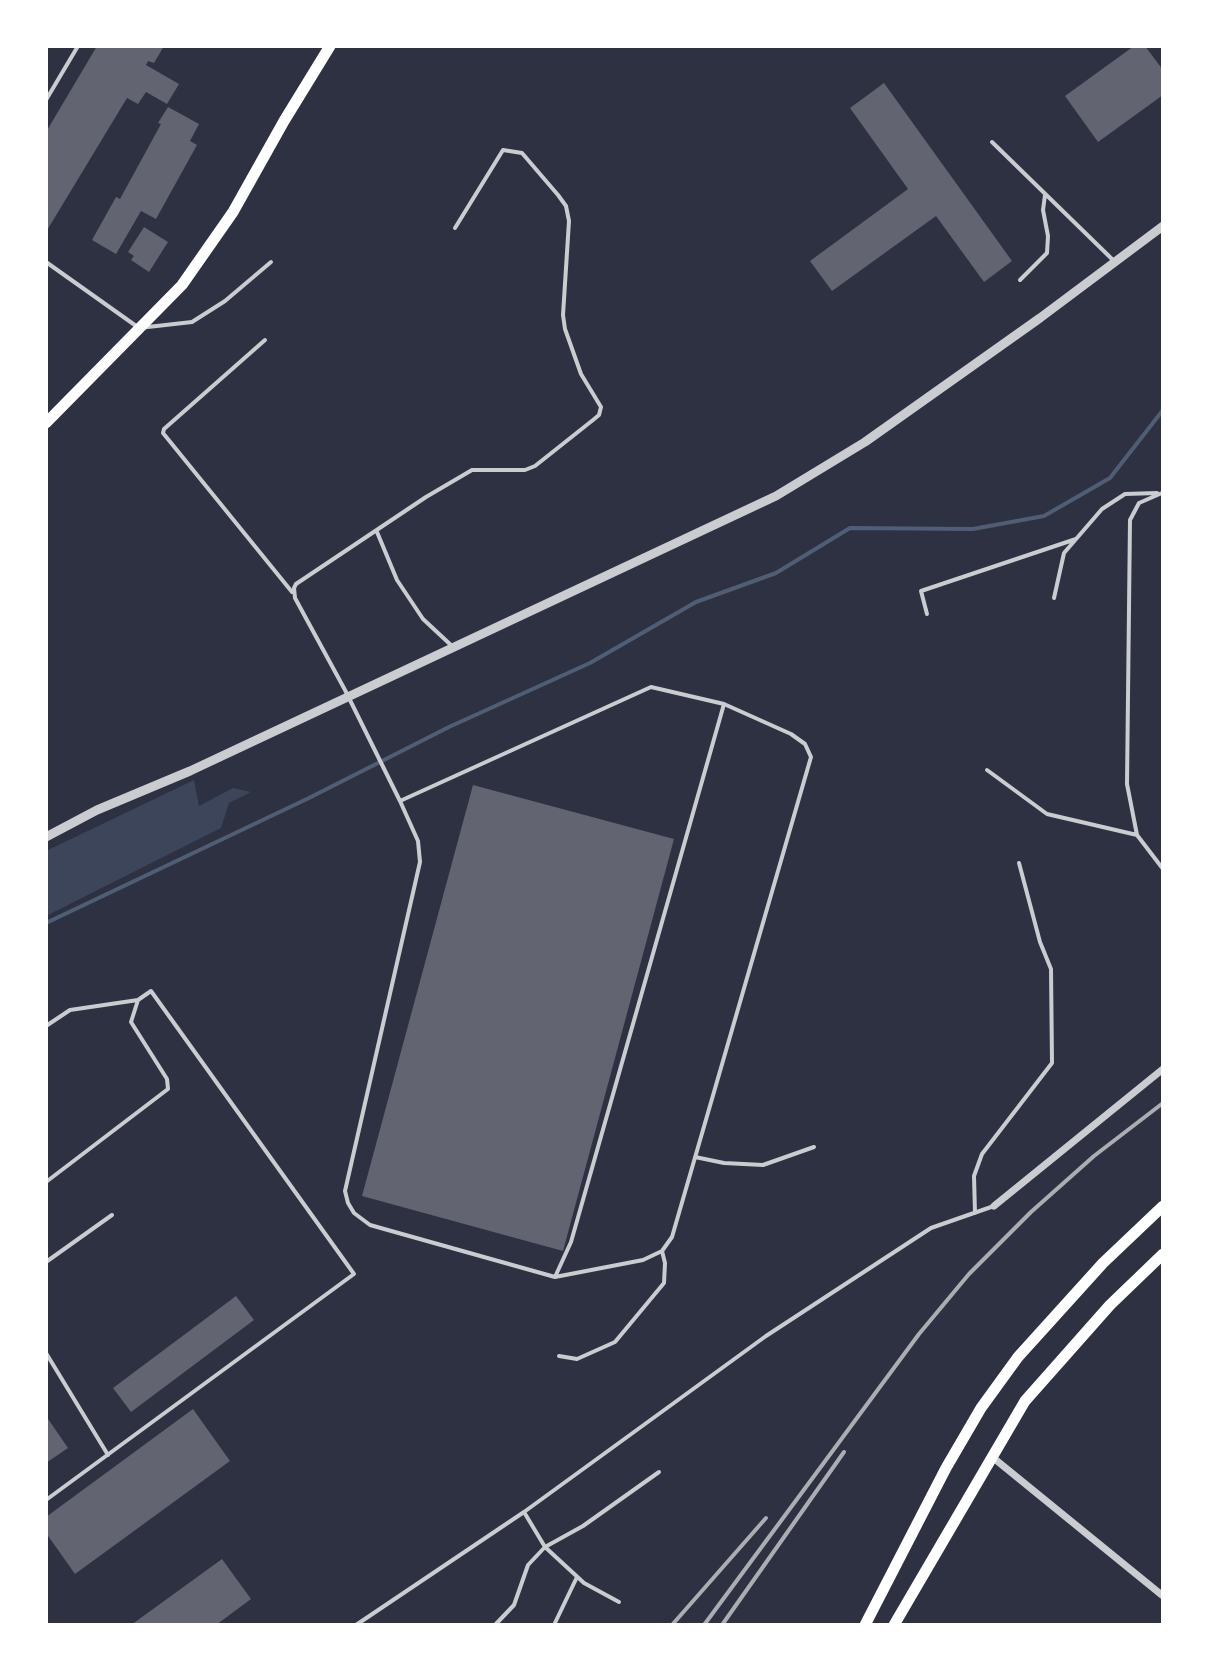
<!DOCTYPE html>
<style>
body{margin:0}
#map{position:relative;width:1209px;height:1671px;overflow:hidden;background:#2d3142;font-family:"PT Sans Narrow",sans-serif}
canvas{display:block}
.frame{position:absolute;inset:0;border:48px solid #fff;pointer-events:none}
</style>
<div id="map">
<canvas width="1209" height="1671"></canvas>
<div class="frame"></div>
</div>
<script>
const c = document.querySelector('canvas').getContext('2d');
c.lineJoin = 'round';
function paint(path, color) {
  c.fillStyle = color;
  c.fill(path, 'evenodd');
}
function toPath(rows) {
  const path = new Path2D();
  for (const r of rows) {
    path.moveTo(r[0], r[1]);
    for (let i = 2; i < r.length; i += 2) path.lineTo(r[i], r[i + 1]);
  }
  return path;
}
function trace(path, color, width, dash) {
  c.strokeStyle = color;
  c.lineWidth = width;
  c.lineCap = dash ? 'butt' : 'round';
  c.setLineDash(dash || []);
  c.stroke(path);
}
const green = toPath([
 [194,780,199,806,233,788,251,792,229,803,221,828,46,916,46,851]
]);
const stream = toPath([
 [46,923,309,798,449,727,590,663,696,602,776,573,850,528,973,529,1044,516,1110,478,1163,410]
]);
const building = toPath([
 [97,46,164,46,154,63,148,61,146,65,179,84,167,104,146,92,138,104,127,98,46,232,46,132],
 [1134,46,1145,46,1163,70,1163,95,1098,142,1065,96],
 [884,83,1012,261,984,282,936,216,832,291,810,261,908,189,850,108],
 [168,107,199,124,190,141,197,145,156,219,141,211,116,254,92,240,116,197,120,199,161,124,158,123],
 [144,227,168,242,149,272,131,260,134,256,128,252],
 [473,785,674,839,563,1251,362,1196],
 [236,1296,254,1320,131,1412,113,1388],
 [193,1409,230,1461,75,1574,46,1533,46,1517],
 [46,1416,68,1448,46,1463],
 [222,1559,251,1599,216,1625,131,1625]
]);
const service = toPath([
 [46,100,78,46],
 [992,142,1113,260],
 [46,262,139,328,192,322,225,301,271,262],
 [1020,280,1047,253,1048,236,1043,210,1045,195],
 [265,340,164,429,163,433,292,592],
 [1162,493,1139,503,1130,520,1127,784,1137,835,1163,869],
 [377,532,397,580,423,619,452,646],
 [1054,598,1064,553,1102,509,1125,494,1157,493],
 [927,614,921,591,1076,539],
 [987,770,1047,814,1137,835],
 [400,801,651,687,724,704,791,734,805,744,811,757,672,1237,662,1251,643,1260,555,1277,370,1225,354,1213,348,1203,345,1191,420,862,418,841,400,801,345,690,295,598,294,588,296,584,426,497,472,470,525,470,535,466,593,420,599,415,601,407,581,374,565,329,563,315,569,221,566,206,558,195,522,153,503,150,455,228],
 [46,1026,70,1010,138,1000],
 [695,1157,724,1163,763,1165,814,1147],
 [46,1182,168,1089,167,1079,131,1022,138,1000,151,991,354,1274,46,1500],
 [975,1213,974,1176,982,1154,1052,1063,1051,969,1040,942,1019,863],
 [46,1262,112,1215],
 [555,1277,571,1242,724,704],
 [46,1353,108,1455],
 [559,1356,577,1359,615,1342,664,1283,665,1263,662,1251],
 [524,1512,545,1547,584,1583,619,1602],
 [356,1625,524,1512,766,1336,931,1228,994,1206],
 [495,1625,514,1605,528,1565,545,1547,583,1526,659,1472],
 [554,1625,577,1577]
]);
const minor = toPath([
 [994,1206,1163,1069],
 [991,1456,1163,1596]
]);
const tertiary = toPath([
 [46,837,97,810,190,771,776,496,865,442,1040,318,1163,226]
]);
const secondary = toPath([
 [46,423,182,285,233,212,284,121,330,46],
 [865,1625,946,1468,981,1408,1018,1357,1103,1263,1163,1206],
 [894,1625,1025,1401,1110,1305,1163,1254]
]);
const rail = toPath([
 [672,1625,766,1518],
 [704,1625,919,1334,969,1274,1031,1212,1094,1156,1163,1103],
 [722,1625,844,1452]
]);
paint(green, '#3c4559');
trace(stream, '#4f5d75', 4);
paint(building, '#626471');
trace(service, '#caccd0', 4);
trace(minor, '#caccd0', 7);
trace(tertiary, '#caccd0', 9);
trace(secondary, '#fff', 11);
trace(rail, '#abadb3', 4);
</script>
